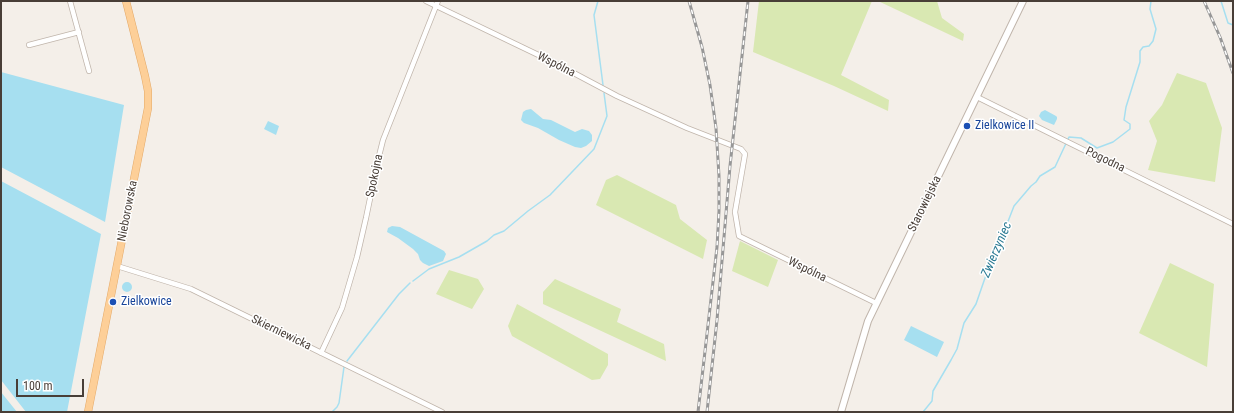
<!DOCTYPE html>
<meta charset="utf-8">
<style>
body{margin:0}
#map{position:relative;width:1234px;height:413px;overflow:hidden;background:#f4efe9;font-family:"Roboto Condensed",sans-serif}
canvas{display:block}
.frame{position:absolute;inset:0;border:2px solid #483e37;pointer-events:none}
.scale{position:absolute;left:16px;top:379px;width:68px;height:18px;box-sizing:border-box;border:2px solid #483e37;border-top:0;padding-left:5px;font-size:12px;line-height:14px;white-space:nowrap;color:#483e37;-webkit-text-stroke:3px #fff;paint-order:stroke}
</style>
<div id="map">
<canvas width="1234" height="413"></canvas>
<div class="frame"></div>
<div class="scale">100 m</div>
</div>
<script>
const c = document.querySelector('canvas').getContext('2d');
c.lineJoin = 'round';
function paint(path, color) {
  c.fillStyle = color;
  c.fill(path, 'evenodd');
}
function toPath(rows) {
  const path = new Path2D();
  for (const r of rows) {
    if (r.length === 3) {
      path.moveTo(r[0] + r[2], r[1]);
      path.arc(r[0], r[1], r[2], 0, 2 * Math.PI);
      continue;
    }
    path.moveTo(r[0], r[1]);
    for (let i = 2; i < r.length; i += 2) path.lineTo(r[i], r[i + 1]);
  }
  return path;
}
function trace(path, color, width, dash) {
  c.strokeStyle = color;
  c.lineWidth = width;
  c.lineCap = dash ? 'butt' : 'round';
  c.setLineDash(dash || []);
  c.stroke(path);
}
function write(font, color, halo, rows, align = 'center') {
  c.font = font + ' "Roboto Condensed",sans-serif';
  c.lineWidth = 3;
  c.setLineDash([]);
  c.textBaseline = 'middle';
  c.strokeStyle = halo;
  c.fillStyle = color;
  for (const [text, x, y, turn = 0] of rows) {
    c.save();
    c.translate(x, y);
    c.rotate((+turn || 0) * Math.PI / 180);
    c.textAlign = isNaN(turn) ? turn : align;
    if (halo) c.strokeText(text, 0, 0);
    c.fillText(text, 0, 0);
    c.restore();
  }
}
const green = toPath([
 [759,1,872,1,841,75,889,100,888,111,834,86,753,52],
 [878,1,937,1,942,18,964,34,963,41],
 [1177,73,1206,83,1222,128,1215,182,1148,170,1157,141,1149,121,1162,105],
 [617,175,676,205,680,219,707,240,703,259,596,205,606,180],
 [740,241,778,260,768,287,732,271],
 [1170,263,1214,284,1207,367,1139,333],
 [449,270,478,279,484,289,472,309,436,294],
 [555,279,621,309,617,322,664,344,666,361,543,304,543,292],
 [517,304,608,354,608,365,600,379,592,380,512,336,508,326]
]);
const water = toPath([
 [1,72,124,105,105,222,1,167],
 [531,109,543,119,551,120,575,132,582,129,589,131,592,135,592,141,586,146,581,148,575,147,559,140,538,128,524,123,521,120,523,112,526,110],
 [1045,110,1056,116,1057,117,1057,119,1054,125,1042,120,1039,116,1041,112],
 [268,121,279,126,276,135,264,129],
 [1,181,101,234,67,412,26,412,1,380],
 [392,226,400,227,444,251,446,254,443,261,429,266,423,263,420,260,418,254,413,249,398,238,387,232,388,228],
 [127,287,5],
 [911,326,944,342,937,357,904,340],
 [1,392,17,412,1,412]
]);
const stream = toPath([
 [598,1,594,15,603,85],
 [1221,1,1228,23,1233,25],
 [413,281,429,269,459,257,487,241,494,235,504,231,528,211,550,195,594,149,607,116,604,93],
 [347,361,399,294,410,283],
 [332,412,337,407,339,403,344,367],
 [923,412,932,401,933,391,951,360,957,349,964,323,976,304,985,278,1005,238,1007,224,1014,206,1031,186,1036,182,1040,176,1055,167,1069,137,1081,138,1097,148,1113,142,1130,129,1130,124,1124,120,1126,107,1140,62,1140,51,1143,47,1149,46,1153,41,1156,29,1150,9,1151,1]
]);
const minor = toPath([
 [70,1,89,71],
 [426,1,553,62,617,96,687,128,741,149,745,154,735,212,739,236,876,303],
 [29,45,79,32],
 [977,97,1233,224],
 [117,266,191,289,442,412],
 [321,353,342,308,357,257,366,218,378,160,383,140,438,1]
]);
const tertiary = toPath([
 [841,412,868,321,1023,1]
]);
const primary = toPath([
 [88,412,148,108,148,91,145,76,126,1]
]);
const rail = toPath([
 [689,1,702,47,710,85,716,128,719,176,719,211,717,247,698,412],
 [1204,1,1220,37,1233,73],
 [707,412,717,320,730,166,748,1]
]);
const markers = [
 [967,126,4,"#1a4fb4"],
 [113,302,4,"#1a4fb4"]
];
const streetNames = [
 ["Wspólna",556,65,27],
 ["Pogodna",1105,160,26],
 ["Spokojna",375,176,-78],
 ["Starowiejska",925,204,-64],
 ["Nieborowska",128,211,-79],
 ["Wspólna",807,270,26],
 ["Skierniewicka",281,333,26]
];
const transitNames = [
 ["Zielkowice II",975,126],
 ["Zielkowice",121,302]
];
const waterNames = [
 ["Zwierzyniec",997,250,-67]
];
paint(green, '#d9e8b2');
paint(water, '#a6dff0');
trace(stream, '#a6dff0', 1.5);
trace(minor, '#c0b5ab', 6);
trace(tertiary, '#c0b5ab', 8);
trace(primary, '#e3a867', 8);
trace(minor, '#fff', 4.5);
trace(tertiary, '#fff', 6);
trace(primary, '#fdcf98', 7);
trace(rail, '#979797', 3);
trace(rail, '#fff', 1.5, [4.5]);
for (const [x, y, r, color] of markers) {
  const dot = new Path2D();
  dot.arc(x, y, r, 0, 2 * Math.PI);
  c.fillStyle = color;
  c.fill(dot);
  trace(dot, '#fff', 1.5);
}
write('12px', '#483e37', '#fff', streetNames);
write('12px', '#164399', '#fff', transitNames, 'left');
write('italic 13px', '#2a7a93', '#fff', waterNames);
</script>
